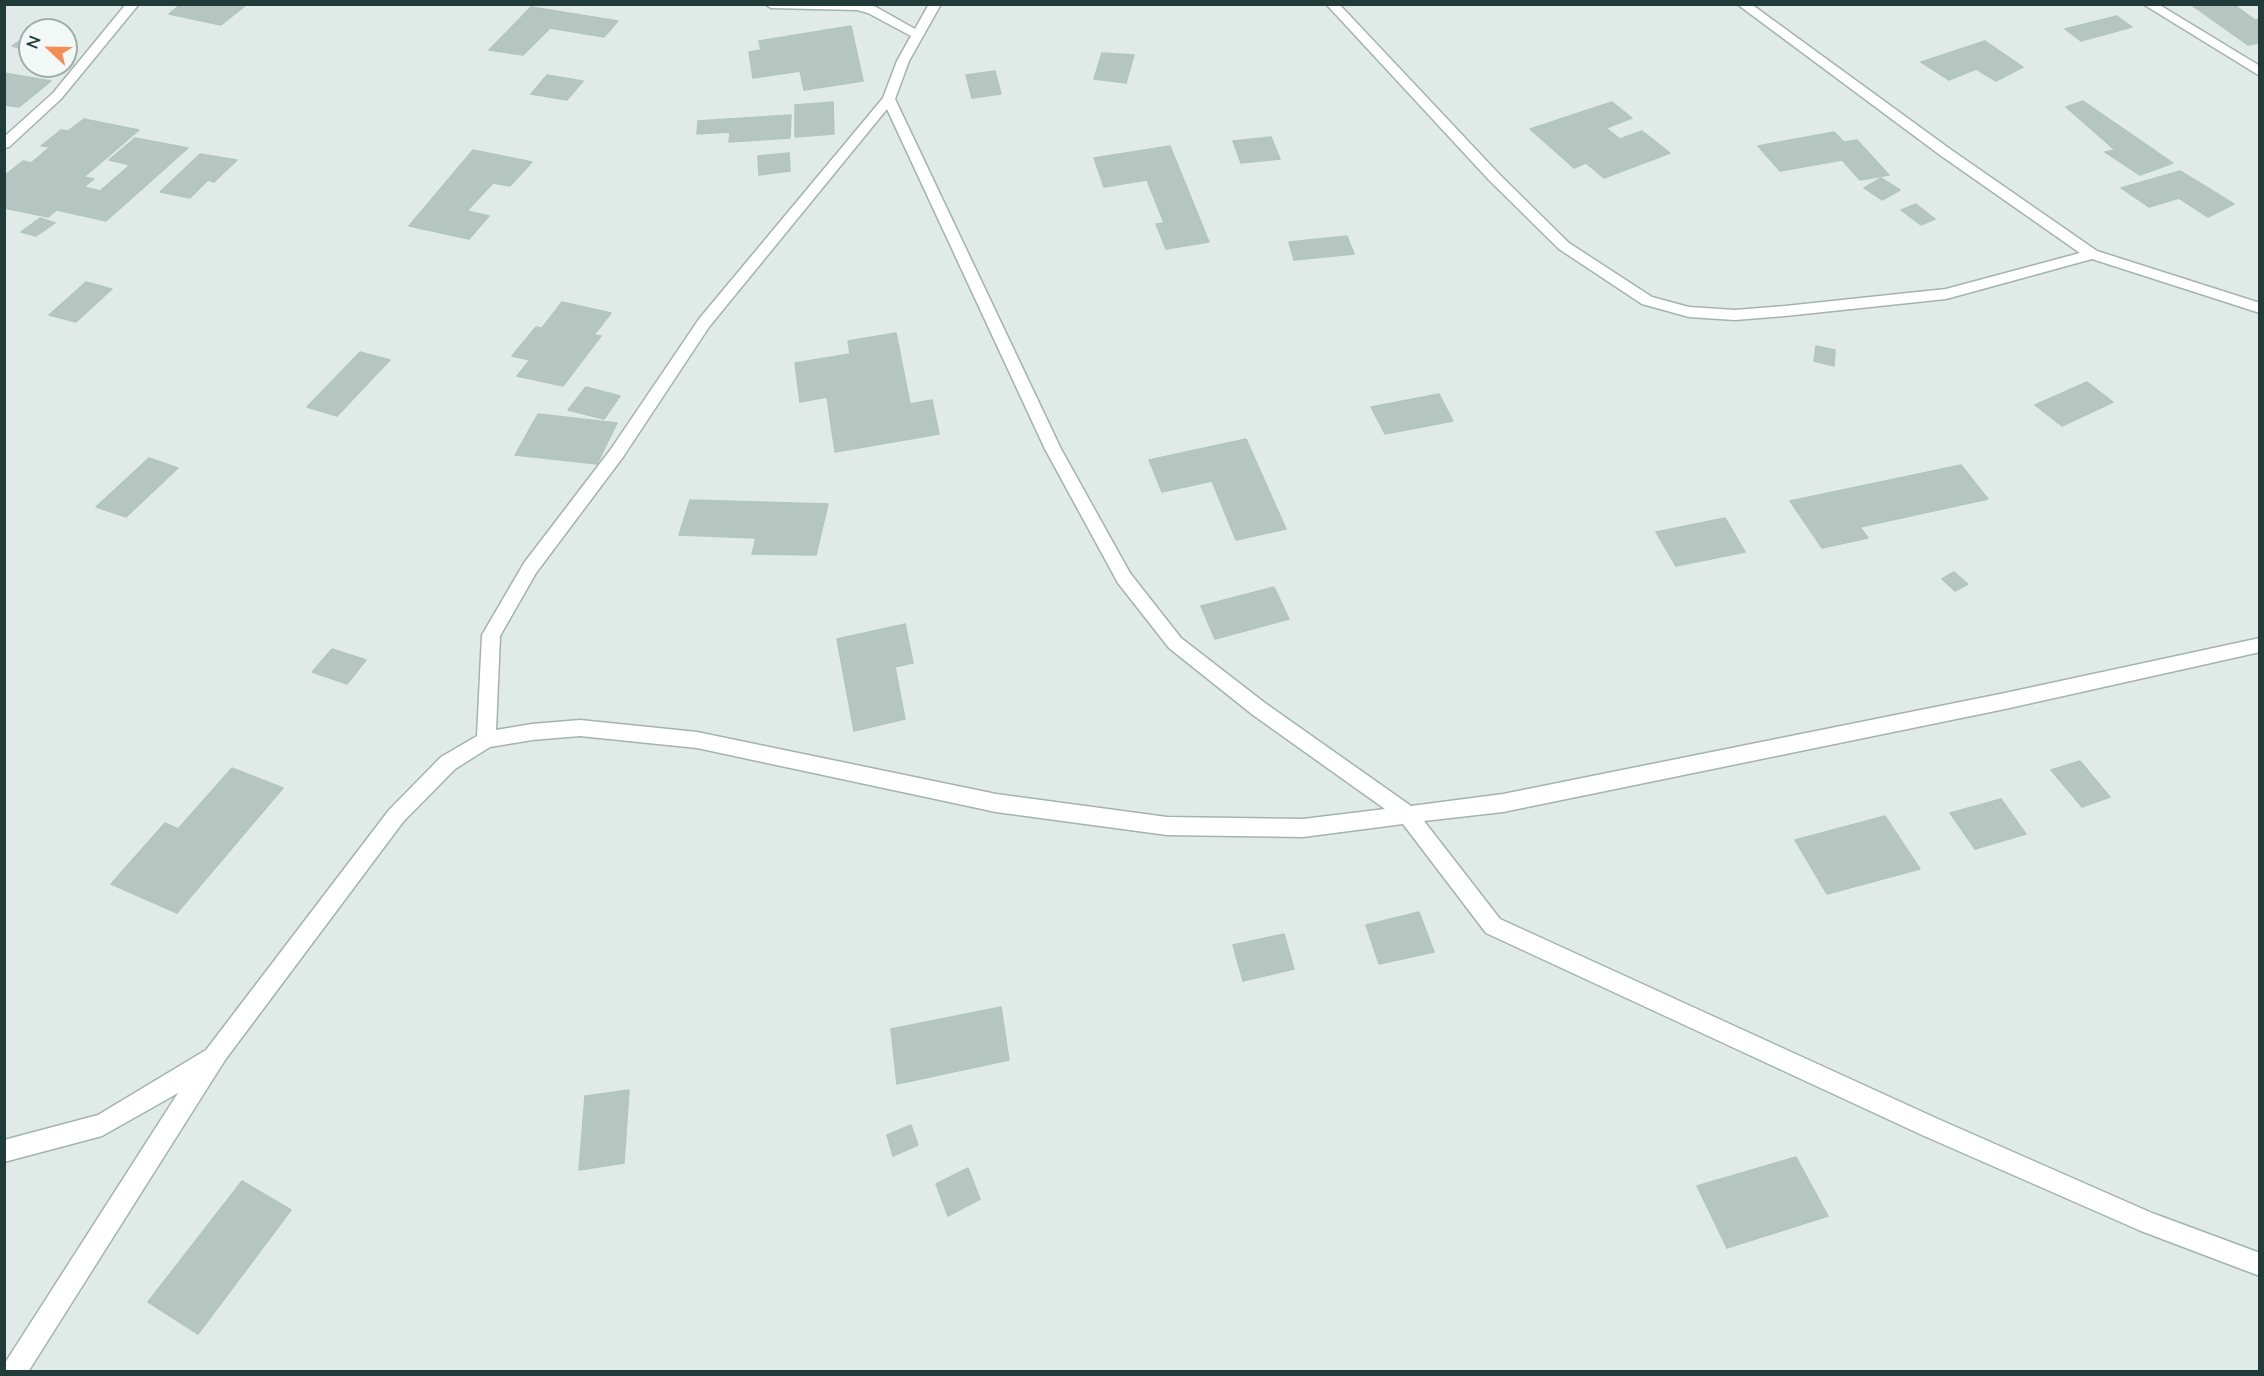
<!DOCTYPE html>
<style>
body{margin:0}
#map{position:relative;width:2264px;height:1376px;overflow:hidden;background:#e0ebe8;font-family:Lato,sans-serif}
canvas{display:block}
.frame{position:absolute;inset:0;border:6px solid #213c38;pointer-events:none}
.north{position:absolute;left:18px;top:18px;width:60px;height:60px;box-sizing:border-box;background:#f1f8f5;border:2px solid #9eada9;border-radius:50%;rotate:292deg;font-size:16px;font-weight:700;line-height:24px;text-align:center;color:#213c38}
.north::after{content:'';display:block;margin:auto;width:21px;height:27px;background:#f48e56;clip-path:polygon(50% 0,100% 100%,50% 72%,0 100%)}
</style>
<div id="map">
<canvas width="2264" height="1376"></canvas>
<div class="frame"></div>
<div class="north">N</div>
</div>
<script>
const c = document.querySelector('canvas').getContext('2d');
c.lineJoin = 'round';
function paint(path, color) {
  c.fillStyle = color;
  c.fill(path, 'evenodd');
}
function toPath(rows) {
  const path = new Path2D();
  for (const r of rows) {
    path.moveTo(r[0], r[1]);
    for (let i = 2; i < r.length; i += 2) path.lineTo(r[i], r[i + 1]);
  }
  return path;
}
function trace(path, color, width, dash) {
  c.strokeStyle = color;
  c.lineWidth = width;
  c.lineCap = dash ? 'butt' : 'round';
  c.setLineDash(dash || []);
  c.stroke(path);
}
const building = toPath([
 [181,4,245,4,246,5,221,25,169,14,181,4],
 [2190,4,2233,4,2255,20,2260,19,2260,43,2248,45,2190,4],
 [531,7,618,21,604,37,550,28,523,55,489,50,531,7],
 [2117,16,2132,27,2081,41,2065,29,2117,16],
 [851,26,863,81,804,90,800,71,753,78,749,52,761,50,759,41,851,26],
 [30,34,30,48,26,50,12,46,30,34],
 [1985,41,2023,67,1996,81,1976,69,1949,80,1921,62,1985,41],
 [1102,53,1134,55,1126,83,1094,79,1102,53],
 [995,71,1001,94,972,98,966,75,995,71],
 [4,73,51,81,19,107,4,105,4,73],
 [547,75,583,81,567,100,531,94,547,75],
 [2083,101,2173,163,2140,175,2105,152,2115,150,2066,107,2083,101],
 [833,102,834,134,795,137,795,105,833,102],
 [1612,102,1632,118,1606,128,1620,139,1642,131,1670,153,1604,178,1586,163,1574,168,1530,129,1612,102],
 [791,115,790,138,729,142,730,132,697,134,698,121,791,115],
 [84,119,139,130,84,177,94,179,84,187,100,191,130,165,109,160,135,138,188,148,106,221,57,210,48,217,4,208,4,176,23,161,31,163,50,147,41,146,61,130,68,131,84,119],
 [1834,132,1844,142,1857,140,1889,175,1860,180,1842,160,1780,171,1758,146,1834,132],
 [1271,137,1280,159,1241,163,1233,141,1271,137],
 [1170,146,1209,242,1166,249,1156,224,1164,223,1147,180,1104,187,1094,158,1170,146],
 [473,150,532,162,510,186,493,183,467,211,489,216,469,239,409,226,473,150],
 [789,153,790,171,759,175,758,156,789,153],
 [200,154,237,160,214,182,208,180,190,198,160,192,200,154],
 [2180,171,2234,204,2208,217,2179,198,2149,207,2121,188,2180,171],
 [1881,178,1900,190,1882,200,1864,188,1881,178],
 [1916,204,1935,219,1921,225,1901,210,1916,204],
 [40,218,55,223,36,236,21,232,40,218],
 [1347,236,1354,254,1294,260,1289,242,1347,236],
 [86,282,112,289,76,322,49,315,86,282],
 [562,302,611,313,594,335,601,336,563,386,517,376,530,360,512,356,536,327,542,328,562,302],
 [896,333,910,404,932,400,939,434,835,452,827,397,800,402,795,363,850,354,848,341,896,333],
 [1816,346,1835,350,1834,366,1814,361,1816,346],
 [360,352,390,360,337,416,307,407,360,352],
 [2087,382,2113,402,2062,426,2035,405,2087,382],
 [586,387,620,396,604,419,568,410,586,387],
 [1439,394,1453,421,1385,434,1371,407,1439,394],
 [538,414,617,423,597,464,515,455,538,414],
 [1246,439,1286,529,1236,540,1212,481,1162,492,1149,460,1246,439],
 [149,458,178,468,126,517,96,507,149,458],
 [1961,465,1988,499,1860,527,1868,538,1822,548,1790,501,1961,465],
 [690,500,828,504,816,555,752,554,756,538,679,535,690,500],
 [1725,518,1745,552,1676,566,1656,532,1725,518],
 [1954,572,1968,584,1955,591,1942,579,1954,572],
 [1274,587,1289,619,1215,639,1201,606,1274,587],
 [905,624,913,663,895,667,905,719,854,731,837,639,905,624],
 [332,649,366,660,347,684,312,672,332,649],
 [2080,761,2110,797,2082,807,2051,770,2080,761],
 [232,768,283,788,177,913,111,884,165,823,178,829,232,768],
 [2001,799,2026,834,1975,849,1950,813,2001,799],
 [1885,816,1920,869,1827,894,1795,840,1885,816],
 [1419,912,1434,952,1379,964,1366,925,1419,912],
 [1284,934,1294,969,1243,981,1233,945,1284,934],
 [1001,1007,1009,1060,897,1084,891,1029,1001,1007],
 [629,1090,624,1163,579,1170,585,1096,629,1090],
 [911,1125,918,1145,893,1156,887,1135,911,1125],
 [1796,1157,1828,1216,1727,1248,1697,1186,1796,1157],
 [968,1168,980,1199,948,1216,936,1184,968,1168],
 [242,1181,291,1210,198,1334,148,1302,242,1181]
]);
const minor = toPath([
 [126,4,139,4,61,99,9,147,4,148,4,137,53,93,126,4],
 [765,4,865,4,876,7,915,29,929,4,941,4,909,61,895,99,1061,449,1130,573,1181,638,1265,703,1411,806,1503,794,2005,693,2260,638,2260,652,2005,709,1503,812,1424,821,1500,919,1938,1119,2152,1213,2260,1253,2260,1276,2141,1231,1922,1135,1486,933,1403,824,1303,837,1167,835,996,812,697,748,580,736,532,740,490,747,455,769,403,822,225,1060,28,1372,4,1372,5,1363,178,1093,102,1136,4,1162,4,1140,98,1115,206,1050,389,810,441,757,477,736,482,635,524,563,611,449,699,319,883,98,897,61,911,36,868,13,857,10,771,8,765,4],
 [887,109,1045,449,1118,583,1169,648,1253,715,1385,809,1303,819,1167,817,996,794,697,732,580,720,532,724,496,730,500,636,536,573,623,457,709,327,887,109],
 [1326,4,1339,4,1499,174,1569,243,1652,297,1689,307,1735,310,1785,306,1946,289,2080,253,1940,155,1737,4,1751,4,1950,149,2097,251,2260,303,2260,313,2092,259,1946,299,1785,316,1735,320,1689,317,1642,304,1559,249,1489,180,1326,4],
 [2143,4,2158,4,2260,66,2260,76,2143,4]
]);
paint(building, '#b5c6c1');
trace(building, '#b2c5bf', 1.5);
trace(minor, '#a3b3b0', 3);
paint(minor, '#fff');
</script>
